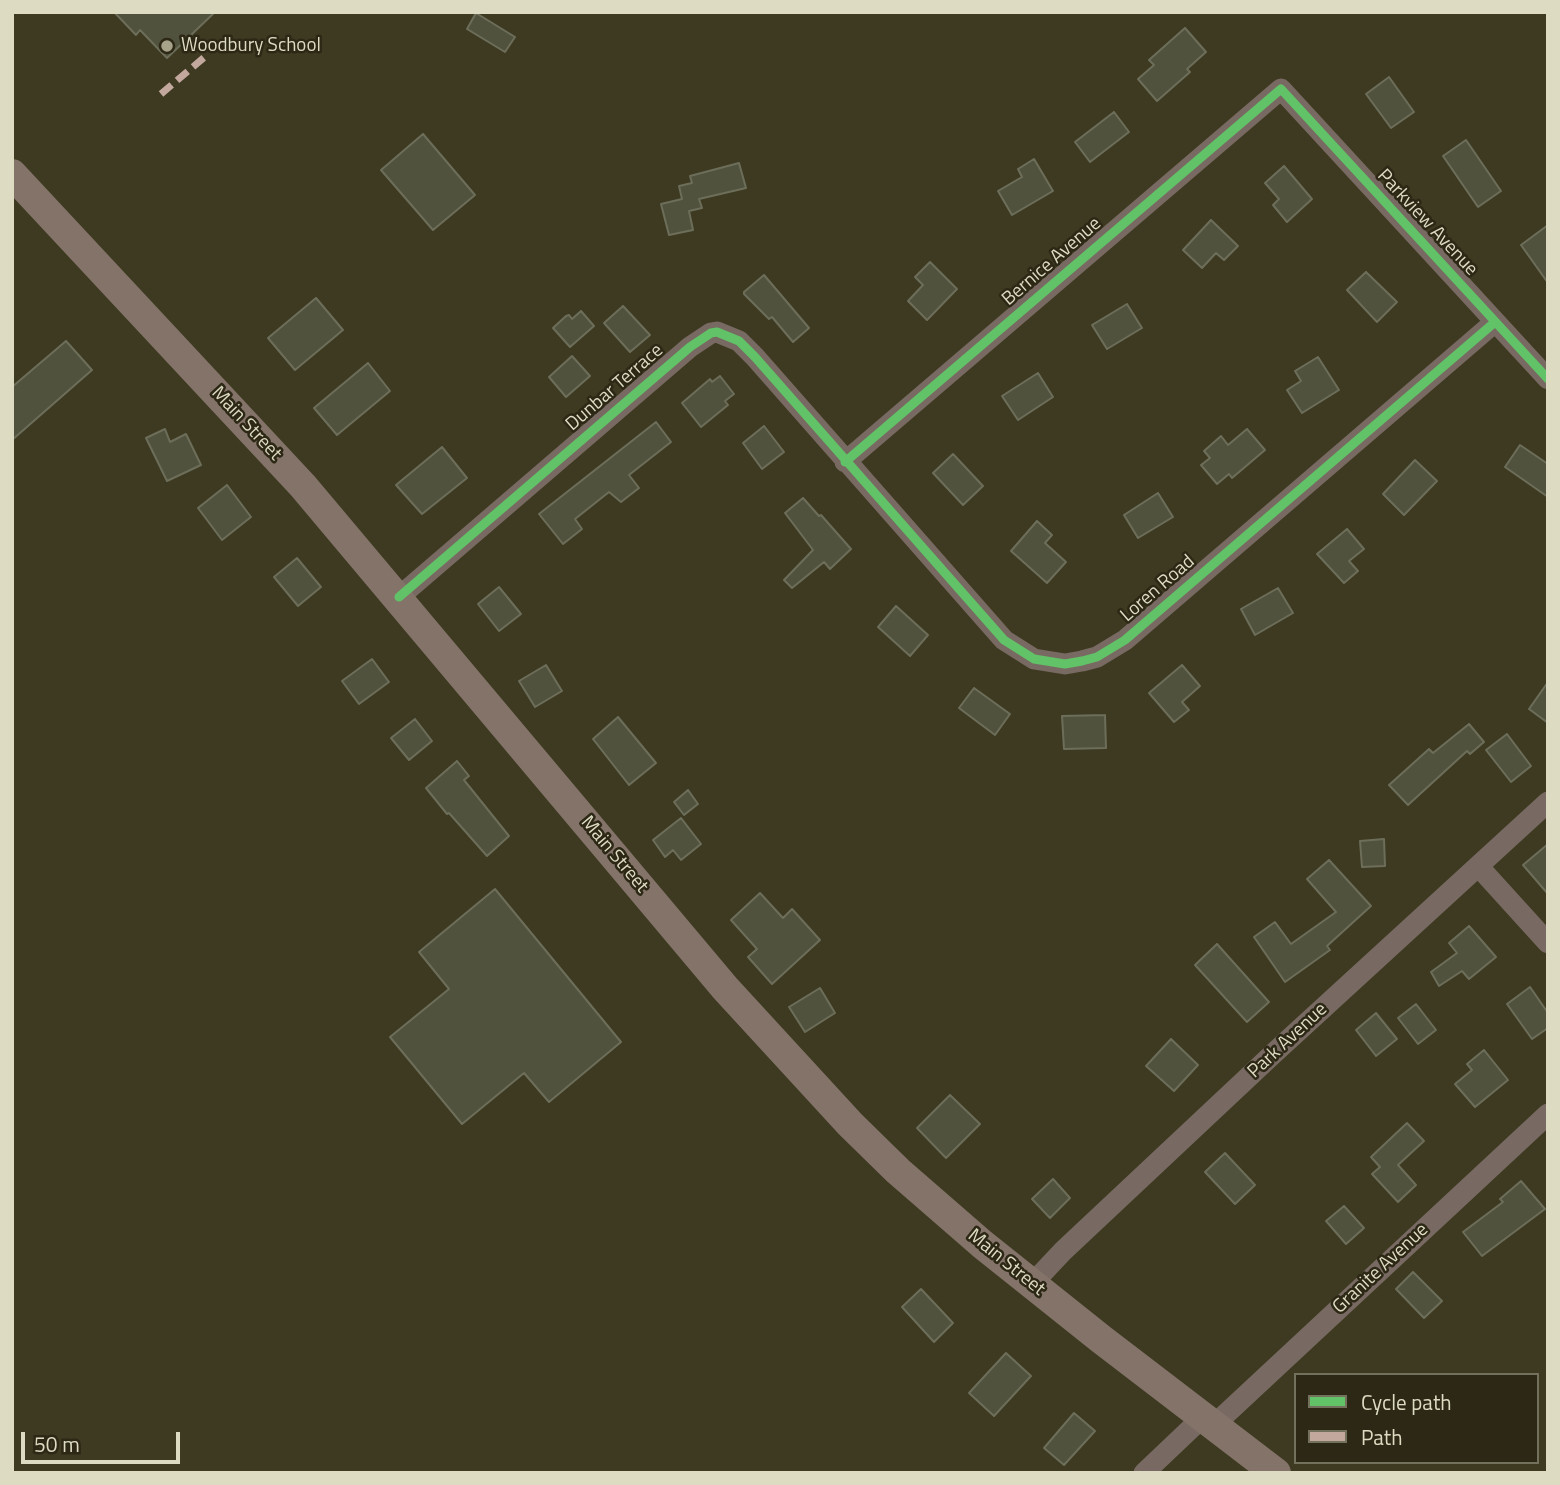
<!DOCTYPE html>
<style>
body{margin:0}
#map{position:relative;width:1560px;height:1485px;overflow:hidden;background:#3d3a21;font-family:"Titillium Web",sans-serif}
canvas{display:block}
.frame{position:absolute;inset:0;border:14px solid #dedbc3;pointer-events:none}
.legend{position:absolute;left:1294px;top:1373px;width:245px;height:91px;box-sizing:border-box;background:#2c2815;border:2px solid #73705b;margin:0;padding:9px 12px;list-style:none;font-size:21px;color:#dedbc3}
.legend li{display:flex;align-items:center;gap:14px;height:35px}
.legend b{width:35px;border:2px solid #73705b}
.scale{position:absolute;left:21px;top:1432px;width:159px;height:32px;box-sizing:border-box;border:4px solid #dedbc3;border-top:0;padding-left:9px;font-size:21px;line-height:24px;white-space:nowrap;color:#dedbc3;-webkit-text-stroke:5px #2c2815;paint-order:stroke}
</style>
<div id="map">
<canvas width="1560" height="1485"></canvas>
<div class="frame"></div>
<ul class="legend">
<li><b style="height:9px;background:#61c268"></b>Cycle path</li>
<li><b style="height:9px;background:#c3a89e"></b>Path</li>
</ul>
<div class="scale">50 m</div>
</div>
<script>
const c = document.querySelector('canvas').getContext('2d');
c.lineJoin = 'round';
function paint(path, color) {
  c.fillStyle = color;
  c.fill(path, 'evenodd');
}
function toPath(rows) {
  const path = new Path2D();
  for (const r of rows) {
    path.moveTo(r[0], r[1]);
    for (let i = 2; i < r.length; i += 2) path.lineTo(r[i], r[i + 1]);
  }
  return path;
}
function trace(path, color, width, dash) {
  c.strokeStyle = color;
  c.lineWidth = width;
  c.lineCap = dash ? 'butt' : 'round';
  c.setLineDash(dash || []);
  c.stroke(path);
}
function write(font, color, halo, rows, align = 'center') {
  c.font = font + ' "Titillium Web",sans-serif';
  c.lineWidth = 5;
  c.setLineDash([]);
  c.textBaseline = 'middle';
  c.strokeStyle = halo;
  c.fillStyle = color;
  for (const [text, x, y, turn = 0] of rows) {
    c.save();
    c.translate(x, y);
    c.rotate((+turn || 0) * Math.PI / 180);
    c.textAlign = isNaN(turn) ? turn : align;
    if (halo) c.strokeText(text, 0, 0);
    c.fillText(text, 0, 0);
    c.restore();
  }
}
const building = toPath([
 [114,12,215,12,167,58,140,30,136,35,114,12],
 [476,13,515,37,505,52,467,29,476,13],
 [1185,28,1206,52,1187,69,1190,72,1157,101,1138,79,1154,65,1149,60,1185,28],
 [1389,77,1414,112,1391,128,1366,94,1389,77],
 [1114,112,1129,132,1090,162,1075,142,1114,112],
 [423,134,475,195,433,230,381,170,423,134],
 [1466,140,1501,191,1478,207,1443,156,1466,140],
 [1034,159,1053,191,1012,215,998,191,1022,177,1018,169,1034,159],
 [739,163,746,188,699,199,702,208,689,211,693,230,669,235,661,204,682,199,679,186,692,183,690,176,739,163],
 [1284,166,1312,199,1287,222,1273,205,1279,199,1265,183,1284,166],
 [1211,220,1238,246,1224,260,1216,253,1202,268,1183,250,1211,220],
 [1548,225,1548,283,1521,245,1548,225],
 [930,262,957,289,927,320,908,301,923,285,915,277,930,262],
 [1366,272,1397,302,1377,322,1347,290,1366,272],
 [764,275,809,328,793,342,772,317,769,319,744,294,744,292,764,275],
 [316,298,343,330,295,370,268,338,316,298],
 [1127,304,1142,328,1107,349,1092,325,1127,304],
 [623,306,650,335,630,352,604,323,623,306],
 [581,311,594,326,570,347,553,328,566,316,569,315,572,319,581,311],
 [66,341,92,370,12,440,12,387,66,341],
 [572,356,590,376,566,397,549,377,572,356],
 [1318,357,1339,390,1302,413,1287,390,1301,381,1295,371,1318,357],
 [368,363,390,391,337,435,314,408,368,363],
 [1038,373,1053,397,1018,420,1002,396,1038,373],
 [720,376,734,394,725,401,728,405,701,427,682,403,710,379,712,382,720,376],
 [656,422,671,442,629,475,639,488,621,502,609,492,575,519,582,529,563,544,539,514,656,422],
 [764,426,784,452,762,469,743,443,764,426],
 [165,429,170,442,186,434,201,465,167,481,146,438,165,429],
 [1247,429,1265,450,1232,478,1229,474,1217,484,1201,465,1210,458,1204,451,1221,436,1228,445,1247,429],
 [1520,445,1548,464,1548,497,1505,467,1520,445],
 [442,447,467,478,422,514,396,485,442,447],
 [953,454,983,486,963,505,933,473,953,454],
 [1415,460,1437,481,1404,515,1383,494,1415,460],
 [227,485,251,517,222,540,198,508,227,485],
 [1158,493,1173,517,1138,538,1124,515,1158,493],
 [803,498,819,516,821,515,851,549,830,569,824,562,792,588,784,580,813,550,785,513,803,498],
 [1037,521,1052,535,1045,543,1066,562,1047,583,1011,551,1037,521],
 [1347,529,1364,549,1349,561,1358,571,1344,583,1317,554,1347,529],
 [297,558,321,587,298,606,274,577,297,558],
 [499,587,521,614,499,631,478,604,499,587],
 [1278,588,1293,613,1255,635,1241,609,1278,588],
 [896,606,928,635,910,656,878,627,896,606],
 [372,659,389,682,359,704,342,681,372,659],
 [546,665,562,691,535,707,519,681,546,665],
 [1182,665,1200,686,1182,702,1189,710,1174,722,1149,693,1182,665],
 [1548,682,1548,723,1529,709,1548,682],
 [974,688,1010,714,995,735,959,708,974,688],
 [1105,715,1106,748,1064,749,1062,716,1105,715],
 [618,717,656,763,629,785,593,739,618,717],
 [415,719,432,741,409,760,391,738,415,719],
 [1469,724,1484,742,1470,754,1467,751,1408,805,1389,785,1429,749,1433,753,1469,724],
 [1507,734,1531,766,1511,782,1486,750,1507,734],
 [457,761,469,776,464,780,509,836,487,856,449,813,447,814,426,788,457,761],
 [688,790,698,804,684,815,674,802,688,790],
 [681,818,701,844,681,860,673,850,665,857,653,840,681,818],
 [1384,839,1385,866,1362,867,1360,841,1384,839],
 [1548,844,1548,894,1523,865,1548,844],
 [1329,860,1371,906,1327,946,1330,950,1285,982,1254,937,1275,922,1291,944,1336,912,1307,879,1329,860],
 [495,889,621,1042,549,1102,524,1073,462,1124,390,1037,449,989,419,952,495,889],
 [760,893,783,918,792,909,820,940,772,984,748,957,757,949,731,920,760,893],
 [1469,926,1496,957,1469,979,1462,971,1439,986,1431,972,1457,953,1449,943,1469,926],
 [1217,944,1269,1002,1247,1022,1195,965,1217,944],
 [1530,987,1548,1013,1548,1028,1532,1039,1507,1004,1530,987],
 [820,988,835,1013,805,1032,789,1007,820,988],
 [1416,1004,1436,1030,1418,1044,1398,1018,1416,1004],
 [1376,1013,1397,1039,1376,1056,1356,1030,1376,1013],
 [1171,1039,1198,1065,1174,1091,1146,1066,1171,1039],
 [1484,1050,1508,1080,1475,1107,1455,1084,1472,1070,1467,1064,1484,1050],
 [950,1095,980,1124,946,1158,917,1128,950,1095],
 [1407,1123,1424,1141,1398,1165,1416,1185,1398,1202,1372,1174,1380,1167,1371,1157,1407,1123],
 [1225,1153,1255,1185,1235,1204,1205,1172,1225,1153],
 [1053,1179,1070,1198,1050,1218,1032,1199,1053,1179],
 [1521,1181,1545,1209,1482,1256,1463,1232,1503,1202,1500,1199,1521,1181],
 [1344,1206,1364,1228,1346,1244,1326,1221,1344,1206],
 [1413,1272,1442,1301,1424,1318,1396,1289,1413,1272],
 [921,1289,953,1323,934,1342,902,1307,921,1289],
 [1006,1353,1031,1376,994,1416,969,1393,1006,1353],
 [1074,1413,1095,1431,1064,1465,1044,1448,1074,1413]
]);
const minor = toPath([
 [845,462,1281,89,1548,379],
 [399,597,690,347,711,333,717,332,739,341,755,357,1004,640,1034,659,1065,664,1082,661,1097,657,1125,640,1495,322],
 [1479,867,1548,943],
 [1032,1284,1063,1251,1274,1053,1548,802],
 [1214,1425,1548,1114],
 [1144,1473,1203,1417]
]);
const secondary = toPath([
 [12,174,303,486,725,988,850,1124,898,1171,982,1244,1101,1339,1276,1473]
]);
const quiet = toPath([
 [161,94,207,55]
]);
const cycleway = toPath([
 [845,462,1281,89,1548,379],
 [399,597,690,347,711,333,717,332,739,341,755,357,1004,640,1034,659,1065,664,1082,661,1097,657,1125,640,1495,322]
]);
const markers = [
 [167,46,7,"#a6a38a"]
];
const poiNames = [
 ["Woodbury School",181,46]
];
const streetNames = [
 ["Parkview Avenue",1427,223,47],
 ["Bernice Avenue",1052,262,-41],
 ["Dunbar Terrace",615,388,-41],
 ["Main Street",246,424,47],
 ["Loren Road",1158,589,-41],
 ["Main Street",614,855,50],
 ["Park Avenue",1288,1041,-43],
 ["Main Street",1006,1263,39],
 ["Granite Avenue",1381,1269,-43]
];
paint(building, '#51523e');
trace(building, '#6d6e5a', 2);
trace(minor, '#786a62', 21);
trace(secondary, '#847369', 30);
trace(quiet, '#c3a89e', 7, [14, 7]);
trace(cycleway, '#61c268', 9);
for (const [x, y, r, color] of markers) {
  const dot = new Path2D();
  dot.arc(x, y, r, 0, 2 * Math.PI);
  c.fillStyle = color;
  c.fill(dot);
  trace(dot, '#2c2815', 2.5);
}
write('19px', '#dedbc3', '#2c2815', poiNames, 'left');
write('19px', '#dedbc3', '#2c2815', streetNames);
</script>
